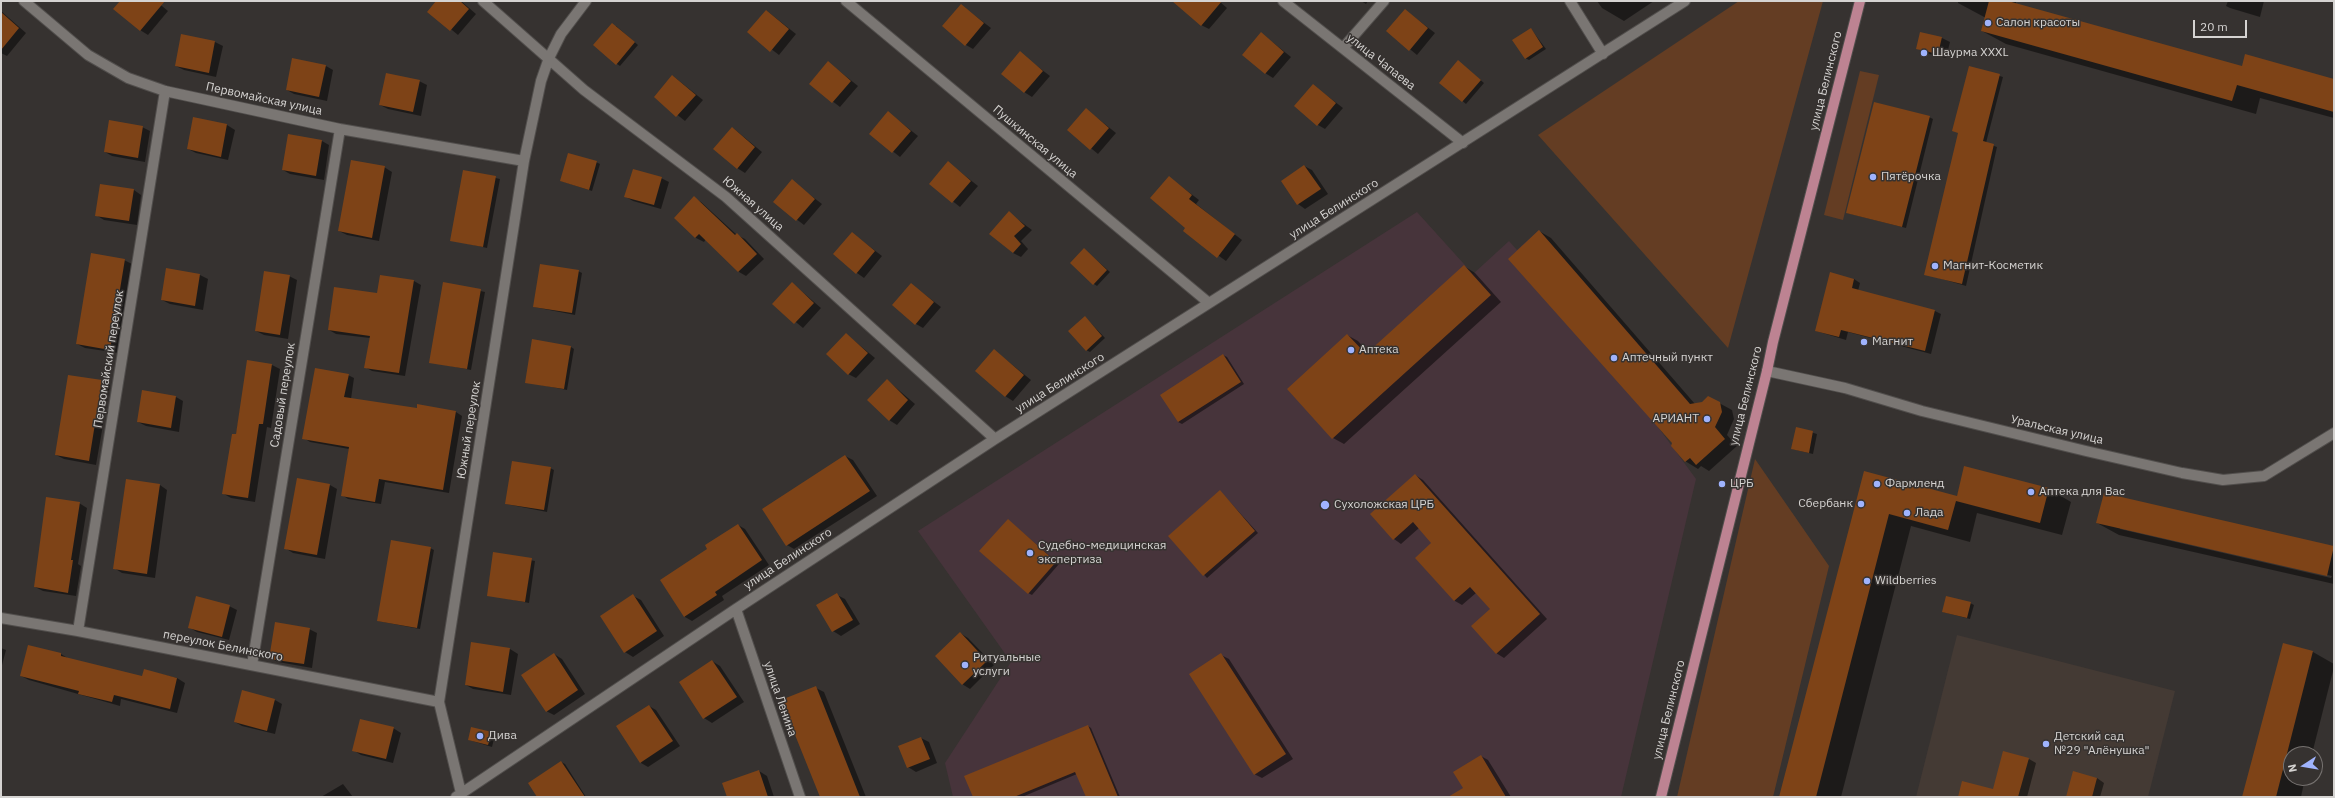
<!DOCTYPE html>
<meta charset="utf-8">
<style>
body{margin:0}
#map{position:relative;width:2335px;height:798px;overflow:hidden;background:#363230;font-family:"IBM Plex Sans",sans-serif}
canvas{display:block}
.frame{position:absolute;inset:0;border:2px solid #d5d3d1;pointer-events:none}
.north{position:absolute;left:2283px;top:746px;width:40px;height:40px;box-sizing:border-box;background:#363230;border:1px solid #767270;border-radius:50%;rotate:258deg;font-size:11px;font-weight:700;line-height:16px;text-align:center;color:#d5d3d1}
.north::after{content:'';display:block;margin:auto;width:14px;height:18px;background:#9fb3fd;clip-path:polygon(50% 0,100% 100%,50% 72%,0 100%)}
.scale{position:absolute;left:2193px;top:20px;width:54px;height:18px;box-sizing:border-box;border:2px solid #d5d3d1;border-top:0;padding-left:5px;font-size:12px;line-height:14px;white-space:nowrap;color:#d5d3d1;-webkit-text-stroke:3px #363230;paint-order:stroke}
</style>
<div id="map">
<canvas width="2335" height="798"></canvas>
<div class="frame"></div>
<div class="north">N</div>
<div class="scale">20 m</div>
</div>
<script>
const c = document.querySelector('canvas').getContext('2d');
c.lineJoin = 'round';
function paint(path, color) {
  c.fillStyle = color;
  c.fill(path, 'evenodd');
}
function toPath(rows) {
  const path = new Path2D();
  for (const r of rows) {
    path.moveTo(r[0], r[1]);
    for (let i = 2; i < r.length; i += 2) path.lineTo(r[i], r[i + 1]);
  }
  return path;
}
function trace(path, color, width, dash) {
  c.strokeStyle = color;
  c.lineWidth = width;
  c.lineCap = dash ? 'butt' : 'round';
  c.setLineDash(dash || []);
  c.stroke(path);
}
function write(font, color, halo, rows, align = 'center') {
  c.font = font + ' "IBM Plex Sans",sans-serif';
  c.lineWidth = 3;
  c.setLineDash([]);
  c.textBaseline = 'middle';
  c.strokeStyle = halo;
  c.fillStyle = color;
  for (const [text, x, y, turn = 0] of rows) {
    c.save();
    c.translate(x, y);
    c.rotate((+turn || 0) * Math.PI / 180);
    c.textAlign = isNaN(turn) ? turn : align;
    if (halo) c.strokeText(text, 0, 0);
    c.fillText(text, 0, 0);
    c.restore();
  }
}
const built = toPath([
 [1957,635,2175,691,2148,797,1916,797]
]);
const medical = toPath([
 [1417,212,1473,274,1509,241,1517,250,1539,230,1688,401,1658,427,1696,479,1621,797,953,797,945,763,1011,662,918,531]
]);
const green = toPath([
 [1739,1,1823,1,1728,348,1538,135],
 [1860,71,1879,75,1843,220,1824,215],
 [1755,459,1829,566,1773,797,1677,797]
]);
const shadow = toPath([
 [121,1,156,1,168,11,148,35,140,30],
 [438,1,461,1,476,14,458,35,429,11],
 [1183,1,1219,1,1227,8,1209,29,1201,25],
 [1361,1,1368,1,1366,4],
 [1597,1,1654,1,1624,21,1602,8],
 [1958,1,2016,1,2016,4,2243,67,2334,80,2334,118,2260,98,2256,114,2006,44,1982,31,1986,18,1958,3],
 [2228,1,2264,1,2260,17,2230,8,2226,6],
 [961,5,991,28,973,49,966,45],
 [1405,10,1435,33,1417,55,1388,31],
 [1,11,26,33,7,56,1,53],
 [767,11,796,34,779,55,749,32],
 [616,26,638,45,620,66,617,64],
 [1531,29,1546,49,1529,60,1525,58],
 [1261,33,1291,57,1273,78,1265,73],
 [1921,33,1942,38,1950,42,1946,58,1925,53,1917,48],
 [182,35,215,42,223,46,216,77,184,70,176,66],
 [1020,53,1050,76,1032,97,1024,92],
 [828,62,858,86,840,107,810,84],
 [1462,64,1484,83,1466,104,1441,83],
 [326,66,333,70,327,101,294,94,287,90],
 [1970,67,2003,77,1986,143,1997,147,1966,286,1925,274,1959,133,1954,131],
 [673,76,703,100,685,121,655,97],
 [419,81,427,85,421,116,388,109,380,105],
 [1313,85,1343,108,1325,129,1318,125],
 [1086,109,1116,133,1098,154,1069,130],
 [889,113,918,136,900,157,871,134],
 [1929,117,1933,119,1906,228,1847,213],
 [194,118,227,125,235,130,228,160,196,153,188,149],
 [142,127,150,131,145,162,112,156,105,152],
 [733,128,762,152,745,173,737,168],
 [322,141,329,145,324,180,290,174,283,170],
 [596,162,600,164,592,191,561,181],
 [949,163,978,186,960,207,931,184],
 [1304,166,1312,170,1328,194,1305,209,1298,204],
 [384,167,392,172,379,241,347,235,339,231],
 [464,171,500,179,487,248,451,240],
 [1169,177,1199,200,1196,204,1242,240,1226,261,1184,231,1187,228],
 [661,178,669,182,661,209,633,201,626,197],
 [792,181,822,204,804,225,774,202],
 [134,190,141,195,137,225,104,220,96,215],
 [694,198,701,202,737,235,745,239,764,259,746,276,739,272,706,239,704,242,696,238,675,218],
 [1009,213,1032,230,1021,241,1028,249,1021,257,1013,253],
 [1539,231,1551,238,1695,404,1719,403,1732,410,1734,419,1727,435,1737,446,1709,471,1701,466,1698,469,1685,461],
 [852,233,882,256,864,278,857,273],
 [1084,249,1110,272,1097,286,1094,284],
 [124,260,132,264,118,353,85,348,77,344],
 [1464,266,1475,273,1501,302,1344,444,1333,438,1347,335,1358,341,1369,353],
 [167,269,200,275,208,279,203,310,170,304,162,300],
 [578,271,582,273,575,315,534,307],
 [289,276,297,280,288,339,264,335,256,331],
 [381,276,414,281,421,285,405,376,372,371,365,367,370,338,336,334,329,330,378,294],
 [1854,279,1860,283,1858,291,1935,311,1941,314,1931,354,1848,332,1846,340,1816,331],
 [444,283,485,292,471,370,430,362],
 [792,283,821,308,803,328,774,304],
 [911,284,941,307,923,328,916,324],
 [1085,317,1105,338,1090,352,1086,350],
 [846,334,875,358,856,378,848,374],
 [571,347,574,349,567,390,526,382],
 [994,350,1031,380,1013,401,1005,396],
 [1223,355,1227,357,1244,384,1182,424,1178,422],
 [248,361,272,365,280,369,271,428,267,427,255,502,231,498,224,494,236,436],
 [348,375,354,378,351,399,417,409,418,405,456,412,462,416,449,493,385,482,381,504,348,499,342,495,349,449,310,442,304,438],
 [69,376,102,381,110,385,96,465,64,459,56,455],
 [887,380,915,404,897,425,889,420],
 [176,397,183,401,179,432,146,426,138,422],
 [1797,428,1817,434,1813,454,1792,449],
 [845,456,853,460,877,496,794,549,787,545],
 [1965,467,2049,489,2071,502,2062,535,1977,513,1970,542,1911,526,1841,797,1780,797,1865,473,1957,497],
 [550,468,554,470,547,512,506,504],
 [1415,475,1423,480,1547,619,1504,658,1496,653,1491,609,1476,593,1462,605,1455,601,1416,558,1433,543,1419,528,1401,544,1394,539,1372,515],
 [160,485,167,490,155,578,122,573,114,568],
 [330,485,337,489,325,559,293,553,285,548],
 [1220,491,1258,533,1207,578,1169,536],
 [79,503,87,508,78,564,81,566,76,596,43,591,35,587],
 [1008,520,1059,564,1032,595,1028,593],
 [2097,523,2333,546,2334,584,2119,535],
 [2120,527,2332,576,2331,578,2120,529],
 [738,525,745,529,769,565,722,596,724,600,692,621,685,617,661,581,708,549],
 [430,548,434,550,420,629,378,621],
 [494,553,535,561,529,603,488,595],
 [837,595,845,599,860,624,841,636,833,631],
 [633,596,641,600,664,636,633,657,625,652],
 [1970,603,1974,605,1970,619,1943,612],
 [229,606,237,610,229,640,197,632,190,628],
 [309,629,317,633,312,668,278,662,270,658],
 [960,633,968,638,994,665,970,689,962,684],
 [472,643,510,649,518,654,511,695,473,689,466,685],
 [2284,644,2313,652,2334,664,2334,667,2312,754,2291,754,2291,778,2305,778,2301,797,2245,797],
 [1,648,6,650,1,669],
 [61,654,69,659,143,677,144,670,177,678,185,683,177,713,121,699,120,706,29,680,21,676],
 [554,654,562,659,585,694,554,715,546,711],
 [1221,655,1229,659,1293,759,1262,778,1254,774],
 [712,661,720,666,744,702,712,723,704,718],
 [816,688,824,692,866,797,823,797],
 [275,700,282,704,275,734,242,726,235,722],
 [649,706,656,710,680,746,648,767,641,763],
 [1088,726,1091,728,1120,797,1087,797,1077,774,1022,797,974,797],
 [393,728,401,733,393,763,361,755,353,750],
 [491,733,495,735,492,747,469,740],
 [921,738,929,742,937,763,916,772,908,767],
 [1481,756,1488,760,1511,797,1450,797,1464,788],
 [2029,759,2036,763,2027,797,1959,797,1994,790],
 [561,762,565,764,586,797,539,797],
 [759,771,767,776,774,797,728,797],
 [2097,778,2104,783,2100,797,2067,797],
 [343,784,353,797,321,797]
]);
const building = toPath([
 [120,1,165,1,140,31,113,9],
 [436,1,460,1,469,9,450,31,427,12],
 [1172,1,1222,1,1201,26],
 [1989,1,2008,1,2242,66,2245,54,2334,79,2334,112,2237,85,2232,101,1981,31],
 [961,4,984,23,965,46,942,26],
 [1405,9,1428,28,1409,51,1386,31],
 [766,10,789,29,770,52,747,32],
 [1,12,19,28,1,50],
 [612,23,635,42,616,65,593,45],
 [1531,28,1543,47,1525,59,1512,40],
 [1261,32,1284,52,1265,74,1242,55],
 [1920,32,1942,37,1938,54,1916,49],
 [181,34,215,41,209,73,175,66],
 [1020,51,1043,71,1024,93,1001,74],
 [292,58,326,65,319,97,286,90],
 [1458,60,1481,80,1462,102,1439,83],
 [828,61,851,81,832,103,809,84],
 [1969,66,2000,74,1983,141,1994,144,1962,284,1924,275,1958,133,1952,131],
 [386,73,420,80,413,112,379,105],
 [672,75,696,95,676,117,654,97],
 [1313,84,1336,103,1317,126,1294,106],
 [1874,102,1930,116,1902,227,1846,213],
 [1086,108,1109,128,1090,150,1067,130],
 [888,111,911,131,892,153,869,134],
 [193,117,227,124,221,157,187,149],
 [109,120,143,126,138,158,104,152],
 [732,127,755,147,737,169,713,149],
 [288,134,322,140,316,176,282,170],
 [568,153,597,161,589,190,560,181],
 [351,160,385,166,372,238,338,231],
 [948,161,971,181,952,203,929,184],
 [1304,165,1321,189,1297,205,1281,181],
 [633,169,662,177,654,205,624,197],
 [463,170,496,176,483,247,450,241],
 [1169,176,1192,195,1189,199,1235,234,1217,258,1183,231,1185,228,1150,198],
 [792,179,815,199,796,221,773,202],
 [100,184,134,189,129,221,95,216],
 [694,196,735,235,737,233,757,254,738,272,699,234,695,238,674,218],
 [1009,211,1025,226,1014,236,1021,244,1013,253,989,234],
 [1539,230,1690,404,1702,402,1708,396,1720,402,1722,412,1715,427,1725,439,1696,465,1690,458,1685,462,1671,446,1672,443,1508,259],
 [852,232,875,251,856,274,833,254],
 [1084,248,1107,270,1093,285,1070,263],
 [91,253,125,259,110,350,76,344],
 [540,264,579,270,572,313,533,307],
 [1464,265,1491,295,1332,439,1287,389,1347,334,1366,354],
 [166,268,200,274,195,306,161,300],
 [264,271,290,275,280,335,255,331],
 [1830,272,1854,279,1852,288,1935,310,1925,351,1841,330,1839,337,1815,331],
 [380,275,414,280,399,373,364,368,370,336,328,330,334,287,377,293],
 [443,282,481,289,467,369,429,363],
 [792,282,814,303,794,324,772,304],
 [911,283,934,302,915,325,892,305],
 [1085,316,1102,336,1086,351,1068,331],
 [846,333,868,353,848,375,826,354],
 [532,339,571,346,564,389,525,383],
 [994,349,1024,375,1005,397,975,371],
 [1223,354,1241,382,1178,422,1160,395],
 [247,360,272,364,263,424,259,424,248,498,222,494,232,434,236,434],
 [315,368,349,374,344,397,417,408,417,404,456,411,443,490,379,479,375,502,341,496,349,447,302,439],
 [68,375,102,380,89,461,55,455],
 [887,379,908,400,889,421,867,400],
 [142,390,176,396,171,428,137,422],
 [1796,427,1813,431,1809,453,1791,449],
 [845,455,870,491,786,546,762,509],
 [512,461,551,467,544,510,505,504],
 [1964,466,2049,488,2040,523,1956,501,1948,530,1889,514,1816,797,1779,797,1864,471,1957,496],
 [1415,474,1540,614,1496,654,1471,626,1490,609,1470,587,1454,601,1415,558,1431,543,1413,522,1393,540,1370,514],
 [297,478,330,484,317,555,284,549],
 [126,479,160,484,147,574,113,569],
 [1220,490,1255,531,1203,576,1168,536],
 [2104,493,2334,546,2327,576,2096,523],
 [46,497,80,502,71,560,73,560,68,593,34,587],
 [1008,519,1056,562,1028,594,979,551],
 [738,524,762,560,715,592,717,595,684,617,660,580,707,549,705,545],
 [391,540,431,547,417,628,377,621],
 [493,552,532,558,525,602,487,596],
 [837,593,853,620,832,632,816,605],
 [633,594,657,631,624,653,600,616],
 [196,596,230,605,222,637,188,628],
 [1946,596,1971,602,1967,618,1942,612],
 [275,622,310,628,304,664,269,659],
 [960,632,987,661,962,685,935,656],
 [471,642,510,648,503,692,465,685],
 [2283,643,2313,651,2276,797,2242,797],
 [28,645,61,653,61,656,142,676,144,669,177,678,170,709,114,695,112,702,78,694,79,691,20,676],
 [554,653,578,690,546,712,521,675],
 [1221,653,1286,754,1254,775,1189,674],
 [712,660,737,697,703,719,679,682],
 [816,686,860,797,820,797,781,700],
 [242,690,275,699,267,731,234,722],
 [649,705,673,741,640,763,616,726],
 [360,719,394,727,386,759,352,751],
 [1088,725,1118,797,1086,797,1075,772,1014,797,973,797,964,776],
 [471,727,492,732,488,745,468,740],
 [921,737,930,759,907,768,898,746],
 [2003,751,2029,758,2018,797,1958,797,1962,781,1993,789],
 [1481,755,1506,797,1448,797,1463,788,1453,772],
 [561,761,585,797,537,797,528,783],
 [759,770,768,797,727,797,722,783],
 [2073,771,2097,778,2092,797,2066,797]
]);
const minor = toPath([
 [24,1,88,55,128,78,165,91,340,129,524,161],
 [483,1,584,90,726,197,995,439],
 [846,1,1209,303],
 [1283,1,1463,143],
 [1570,1,1603,54],
 [1343,48,1384,1],
 [1767,371,1845,388,1922,411,2086,451,2182,473,2223,480,2264,476,2334,433],
 [736,609,800,797],
 [1,618,78,631,439,702],
 [78,631,165,91],
 [252,665,340,129],
 [461,793,439,702,524,161,541,81,549,58,561,34,586,1],
 [456,797,736,609,995,439,1685,1]
]);
const primary = toPath([
 [1661,797,1767,371,1773,342,1860,1]
]);
const markers = [
 [1988,23,4,"#9fb3fd"],
 [1924,53,4,"#9fb3fd"],
 [1873,177,4,"#9fb3fd"],
 [1935,266,4,"#9fb3fd"],
 [1864,342,4,"#9fb3fd"],
 [1351,350,4,"#9fb3fd"],
 [1614,358,4,"#9fb3fd"],
 [1707,419,4,"#9fb3fd"],
 [1722,484,4,"#9fb3fd"],
 [1877,484,4,"#9fb3fd"],
 [2031,492,4,"#9fb3fd"],
 [1861,504,4,"#9fb3fd"],
 [1325,505,5,"#9fb3fd"],
 [1907,513,4,"#9fb3fd"],
 [1030,553,4,"#9fb3fd"],
 [1867,581,4,"#9fb3fd"],
 [965,665,4,"#9fb3fd"],
 [480,736,4,"#9fb3fd"],
 [2046,744,4,"#9fb3fd"]
];
const poiNames = [
 ["Салон красоты",1996,23],
 ["Шаурма XXXL",1932,53],
 ["Пятёрочка",1881,177],
 ["Магнит-Косметик",1943,266],
 ["Магнит",1872,342],
 ["Аптека",1359,350],
 ["Аптечный пункт",1622,358],
 ["АРИАНТ",1699,419,"right"],
 ["ЦРБ",1730,484],
 ["Фармленд",1885,484],
 ["Аптека для Вас",2039,492],
 ["Сбербанк",1853,504,"right"],
 ["Сухоложская ЦРБ",1334,505],
 ["Лада",1915,513],
 ["Судебно-медицинская",1038,546],
 ["экспертиза",1038,560],
 ["Wildberries",1875,581],
 ["Ритуальные",973,658],
 ["услуги",973,672],
 ["Дива",488,736],
 ["Детский сад",2054,737],
 ["№29 \"Алёнушка\"",2054,751]
];
const streetNames = [
 ["улица Чапаева",1381,62,38],
 ["улица Белинского",1826,81,-76],
 ["Первомайская улица",264,99,12],
 ["Пушкинская улица",1035,142,40],
 ["Южная улица",753,204,41],
 ["улица Белинского",1334,209,-32],
 ["Первомайский переулок",109,359,-81],
 ["улица Белинского",1060,383,-32],
 ["Садовый переулок",283,395,-81],
 ["улица Белинского",1746,396,-76],
 ["Южный переулок",469,430,-81],
 ["Уральская улица",2057,430,13],
 ["улица Белинского",788,559,-33],
 ["переулок Белинского",223,646,11],
 ["улица Ленина",780,699,71],
 ["улица Белинского",1669,710,-76]
];
paint(built, '#443a34');
paint(medical, '#47343b');
paint(green, '#643d23');
paint(shadow, '#0007');
paint(building, '#7e4317');
trace(minor, '#514e4c', 12);
trace(primary, '#514e4c', 12);
trace(minor, '#7a7673', 10);
trace(primary, '#bd8392', 10);
for (const [x, y, r, color] of markers) {
  const dot = new Path2D();
  dot.arc(x, y, r, 0, 2 * Math.PI);
  c.fillStyle = color;
  c.fill(dot);
  trace(dot, '#363230', 1.5);
}
write('12px', '#d5d3d1', '#363230', poiNames, 'left');
write('12px', '#d5d3d1', '#363230', streetNames);
</script>
